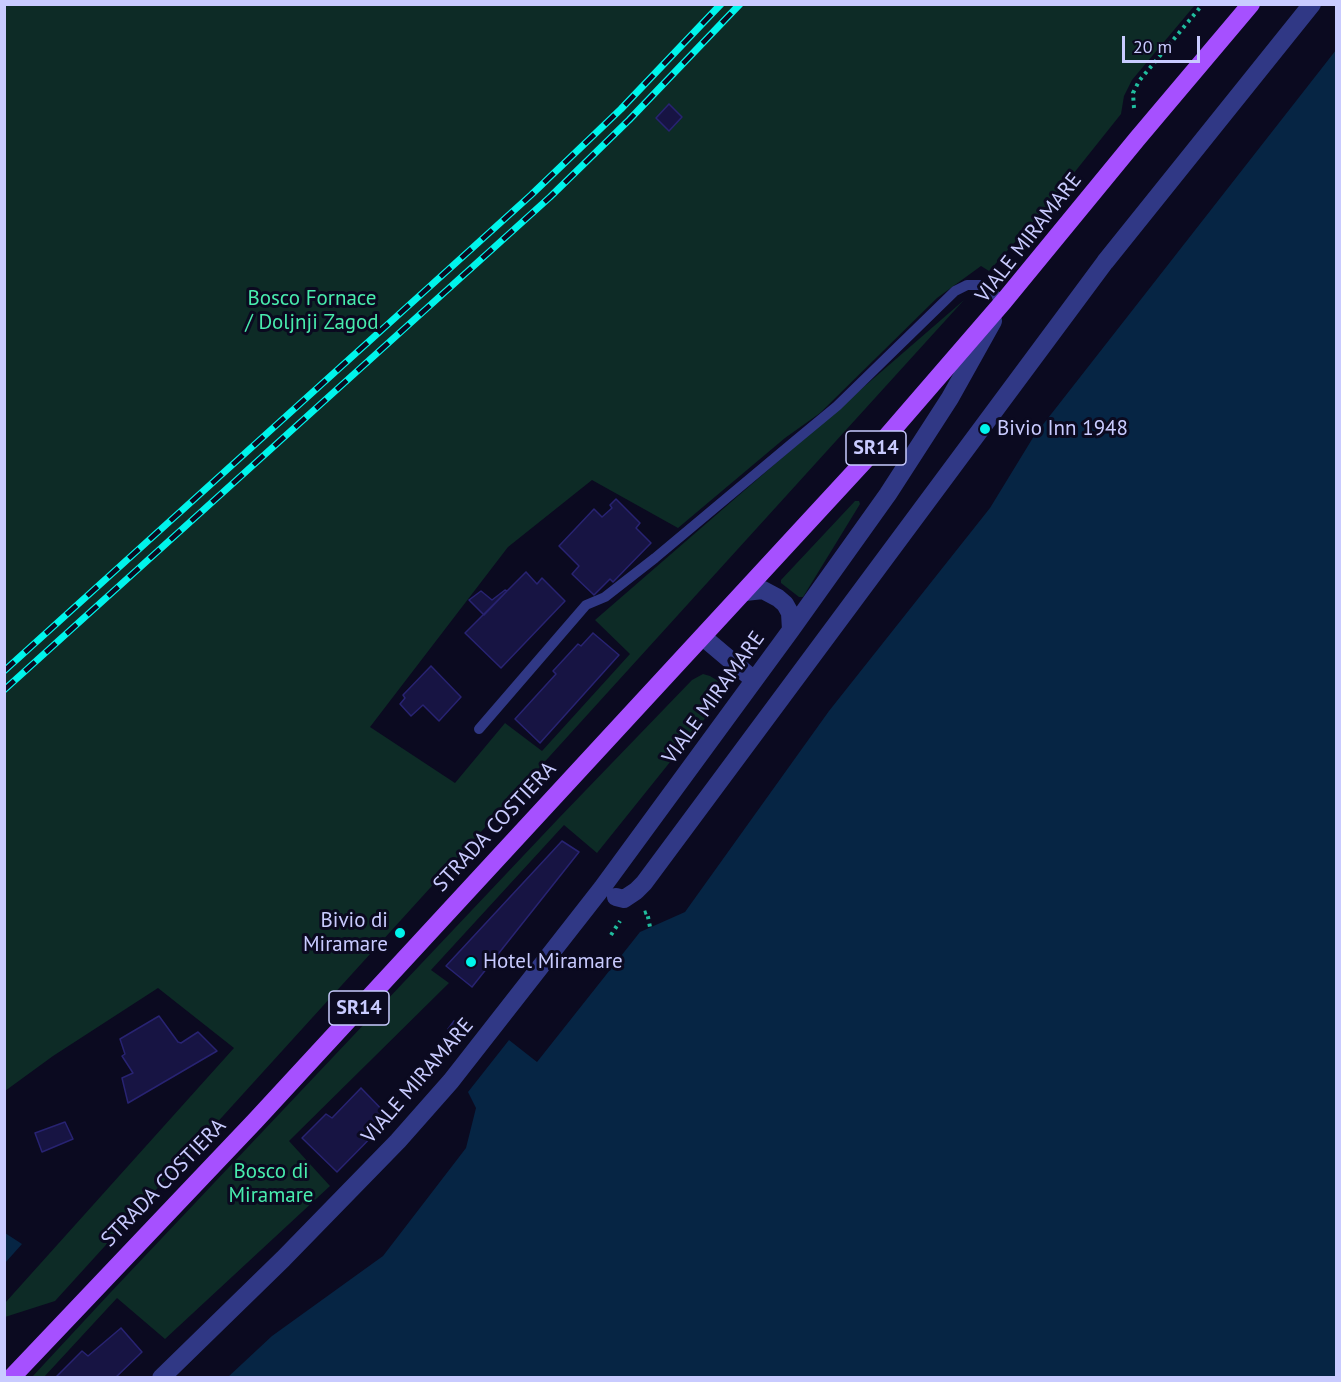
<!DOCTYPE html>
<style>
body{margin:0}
#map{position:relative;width:1341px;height:1382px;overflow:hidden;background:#0b0a20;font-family:"PT Sans",sans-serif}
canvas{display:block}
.frame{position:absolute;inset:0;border:6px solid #c9cbff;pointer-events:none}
.scale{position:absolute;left:1122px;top:36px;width:78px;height:27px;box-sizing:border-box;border:3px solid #c9cbff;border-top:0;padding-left:8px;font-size:18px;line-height:21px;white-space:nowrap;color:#c9cbff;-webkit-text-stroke:4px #0b0a20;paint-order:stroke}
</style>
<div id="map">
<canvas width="1341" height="1382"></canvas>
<div class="frame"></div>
<div class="scale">20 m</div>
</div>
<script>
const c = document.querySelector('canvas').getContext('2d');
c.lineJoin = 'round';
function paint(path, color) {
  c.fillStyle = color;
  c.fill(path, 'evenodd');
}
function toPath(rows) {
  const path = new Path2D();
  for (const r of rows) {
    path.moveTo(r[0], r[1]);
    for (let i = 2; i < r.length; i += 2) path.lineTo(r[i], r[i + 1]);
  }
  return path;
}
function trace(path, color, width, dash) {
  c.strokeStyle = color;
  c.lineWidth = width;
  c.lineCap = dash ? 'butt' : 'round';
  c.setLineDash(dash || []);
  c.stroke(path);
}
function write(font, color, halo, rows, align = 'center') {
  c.font = font + ' "PT Sans",sans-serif';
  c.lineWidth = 6;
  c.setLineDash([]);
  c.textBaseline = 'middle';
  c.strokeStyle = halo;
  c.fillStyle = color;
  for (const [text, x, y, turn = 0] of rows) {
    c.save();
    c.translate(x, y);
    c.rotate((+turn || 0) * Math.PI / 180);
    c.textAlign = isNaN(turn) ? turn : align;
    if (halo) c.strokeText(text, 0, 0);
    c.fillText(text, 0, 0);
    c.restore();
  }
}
const green = toPath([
 [5,5,1195,5,1132,80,1124,96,1121,114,1050,203,989,271,981,266,937,298,820,413,785,438,678,528,592,480,508,547,370,727,455,783,505,723,542,751,630,654,595,620,964,300,55,1301,5,1317,5,1303,234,1048,158,988,53,1056,5,1091],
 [855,501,859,501,860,504,803,597,799,597,781,583,781,580],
 [703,674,710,676,718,681,723,688,715,706,597,853,564,825,431,970,449,983,289,1141,330,1186,165,1339,117,1298,44,1377,32,1377,110,1293,558,819,692,680]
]);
const water = toPath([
 [1336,50,1336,1377,228,1377,272,1336,383,1256,466,1148,476,1108,468,1092,509,1040,537,1062,640,932,685,912,829,711,990,508,1034,436],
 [5,1233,22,1244,5,1263]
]);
const building = toPath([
 [669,104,682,117,669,131,656,118,669,104],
 [616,499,640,523,636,528,651,543,613,582,610,579,594,595,572,574,579,566,559,546,594,509,602,517,612,508,610,505,616,499],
 [526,572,537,584,542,578,565,601,501,668,465,633,526,572],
 [505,590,507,591,484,615,469,600,481,591,492,600,505,590],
 [593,633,619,655,540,743,515,719,556,674,553,671,578,644,581,646,593,633],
 [431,666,461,697,439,721,423,705,411,716,400,704,405,698,403,695,431,666],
 [562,841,579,852,472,987,446,966,562,841],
 [159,1016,178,1042,181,1043,198,1032,217,1051,128,1103,122,1078,133,1073,122,1056,125,1054,120,1039,159,1016],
 [454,1021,464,1029,458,1036,448,1029,454,1021],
 [361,1088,390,1118,337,1172,302,1138,326,1114,332,1118,361,1088],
 [65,1122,73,1139,42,1152,35,1133,65,1122],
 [121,1328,142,1352,115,1378,55,1378,82,1351,88,1356,121,1328]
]);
const path = toPath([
 [1134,108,1133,93,1139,81,1203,4],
 [644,913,647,912,650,927],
 [611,935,620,921]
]);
const lane = toPath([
 [479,729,586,605,605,597,655,558,796,440,837,406,955,291,967,285,980,285,1004,301]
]);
const street = toPath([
 [745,592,763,590,778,598,785,604,790,613,791,630],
 [703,637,754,680],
 [616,897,624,899,636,891,644,883,1105,262,1312,4],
 [161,1378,283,1259,398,1141,451,1081,602,888,791,630,888,494,950,398,993,321]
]);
const primary = toPath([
 [11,1378,255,1121,882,442,1004,301,1137,139,1251,4]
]);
const rail = toPath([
 [4,671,531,195,621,109,721,4],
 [4,690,550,197,629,120,740,4]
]);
const markers = [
 [985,429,6,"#00f4eb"],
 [400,933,6,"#00f4eb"],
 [471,962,6,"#00f4eb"]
];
const shields = [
 [876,448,60],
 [359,1008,60]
];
const shieldNames = [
 ["SR14",876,448],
 ["SR14",359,1008]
];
const streetNames = [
 ["VIALE MIRAMARE",1029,238,-52],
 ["VIALE MIRAMARE",714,698,-54],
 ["STRADA COSTIERA",495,827,-47],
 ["VIALE MIRAMARE",418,1081,-49],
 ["STRADA COSTIERA",164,1183,-46]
];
const parkNames = [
 ["Bosco Fornace",312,299],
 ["/ Doljnji Zagod",312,323],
 ["Bosco di",271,1172],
 ["Miramare",271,1196]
];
const poiNames = [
 ["Bivio Inn 1948",997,429],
 ["Bivio di",388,921,"right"],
 ["Miramare",388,945,"right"],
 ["Hotel Miramare",483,962]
];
paint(green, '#0d2b26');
paint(water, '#062544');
paint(building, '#171443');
trace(building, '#282372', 1.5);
trace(path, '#20bd9e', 4, [3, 4.5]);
trace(lane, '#303885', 10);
trace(street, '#303885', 18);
trace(primary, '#a650ff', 18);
trace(rail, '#00f4eb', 7);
trace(rail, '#0b0a20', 4.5, [14]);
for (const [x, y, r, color] of markers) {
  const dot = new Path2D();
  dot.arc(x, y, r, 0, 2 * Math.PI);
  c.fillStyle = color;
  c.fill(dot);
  trace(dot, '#0b0a20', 2);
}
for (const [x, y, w] of shields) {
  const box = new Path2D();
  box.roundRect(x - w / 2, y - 17, w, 34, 4.5);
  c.fillStyle = '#0b0a20';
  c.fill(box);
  trace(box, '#c9cbff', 1.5);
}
write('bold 20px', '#c9cbff', null, shieldNames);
write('21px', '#c9cbff', '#0b0a20', streetNames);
write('21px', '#48ecad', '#0b0a20', parkNames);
write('21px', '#c9cbff', '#0b0a20', poiNames, 'left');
</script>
